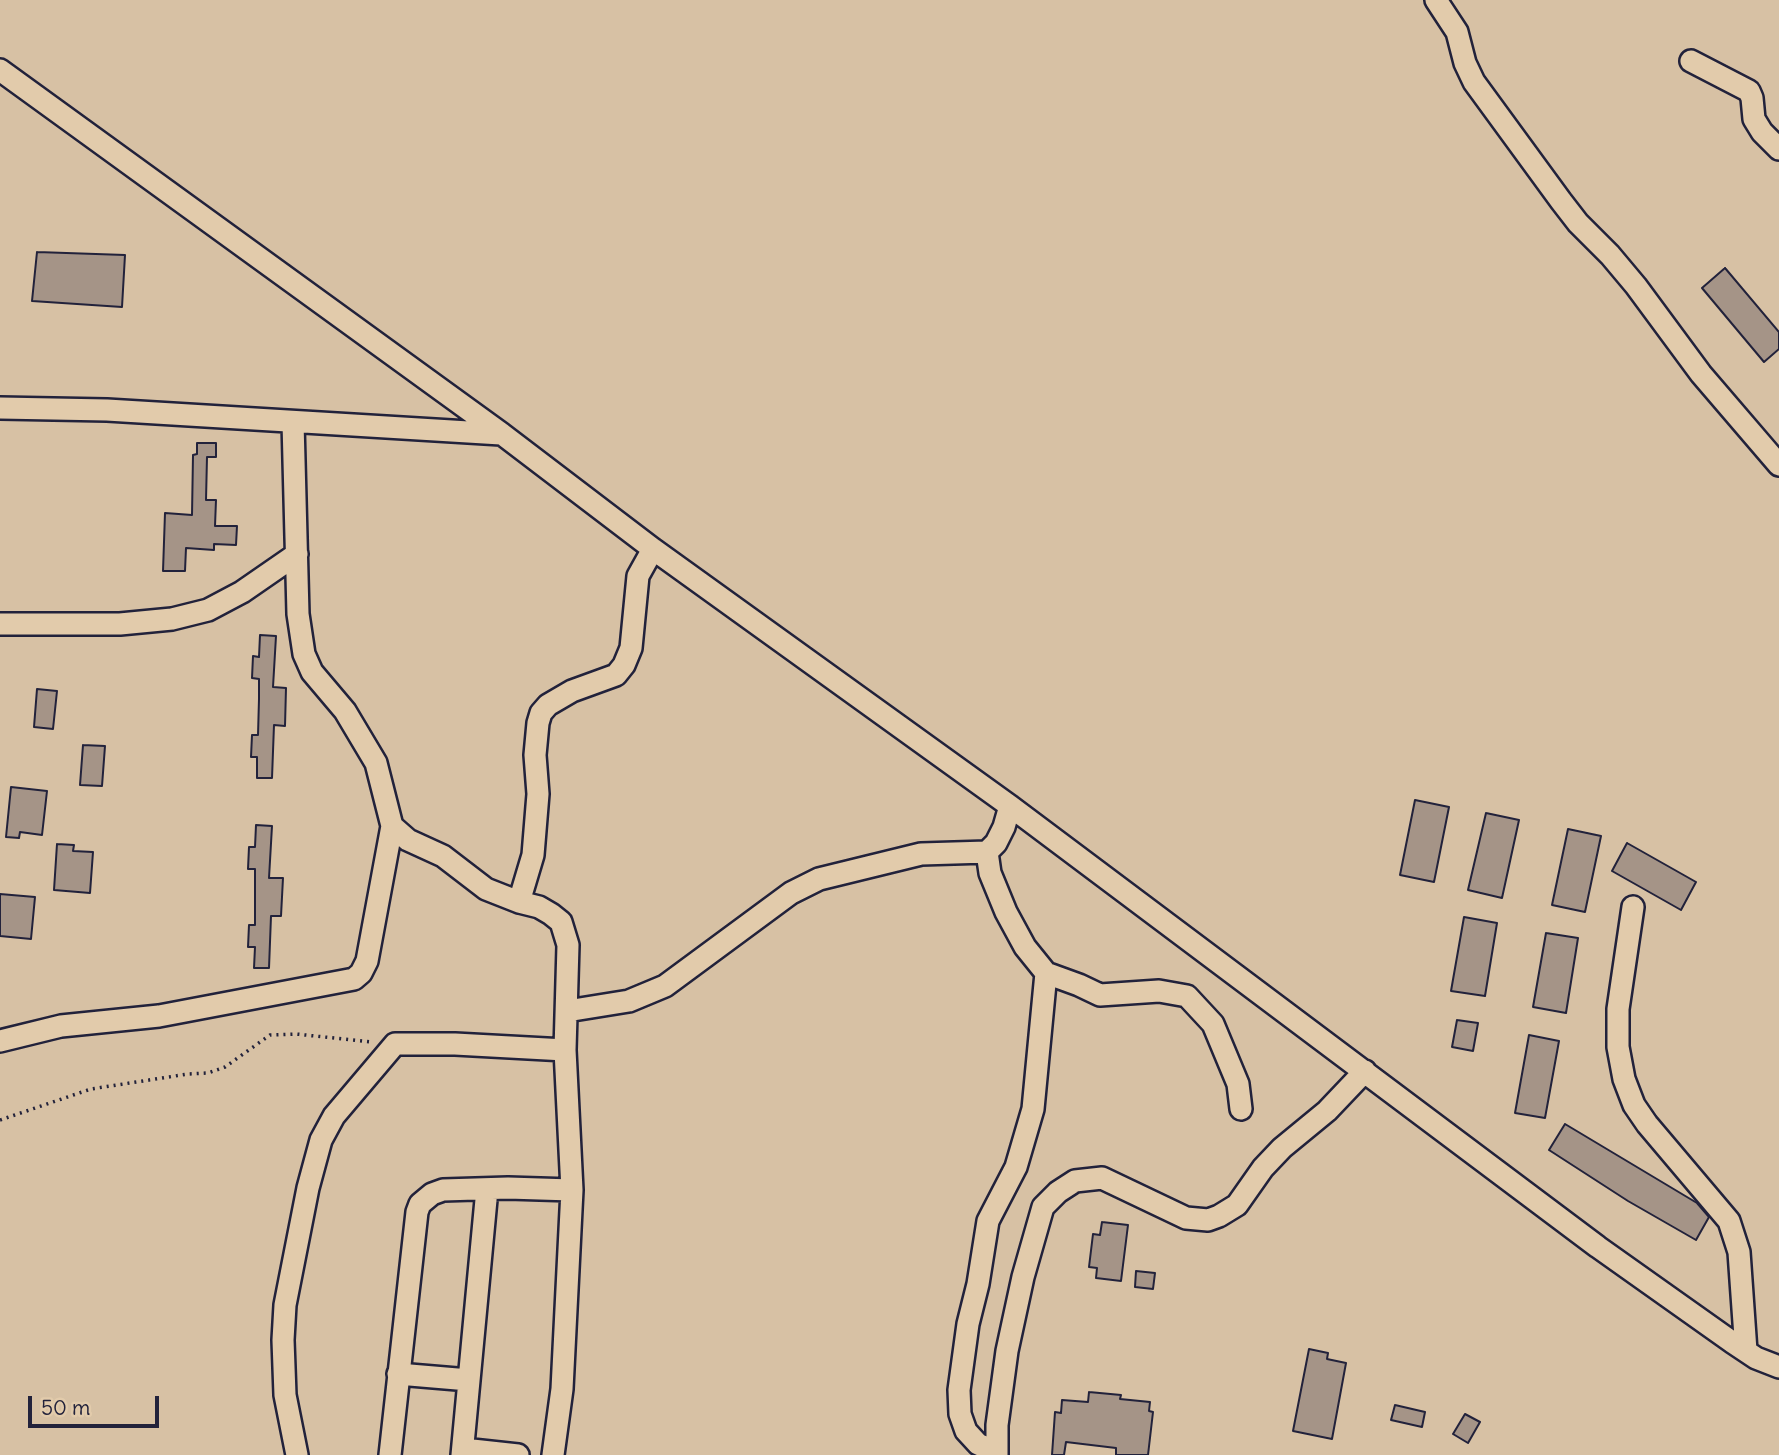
<!DOCTYPE html>
<style>
body{margin:0}
#map{position:relative;width:1779px;height:1455px;overflow:hidden;background:#d7c1a4;font-family:Delius,sans-serif}
canvas{display:block}
.scale{position:absolute;left:28px;top:1396px;width:131px;height:32px;box-sizing:border-box;border:4px solid #22223b;border-top:0;padding-left:9px;font-size:21px;line-height:24px;white-space:nowrap;color:#22223b;-webkit-text-stroke:5px #e2cbab;paint-order:stroke}
</style>
<div id="map">
<canvas width="1779" height="1455"></canvas>
<div class="scale">50 m</div>
</div>
<script>
const c = document.querySelector('canvas').getContext('2d');
c.lineJoin = 'round';
function paint(path, color) {
  c.fillStyle = color;
  c.fill(path, 'evenodd');
}
function toPath(rows) {
  const path = new Path2D();
  for (const r of rows) {
    path.moveTo(r[0], r[1]);
    for (let i = 2; i < r.length; i += 2) path.lineTo(r[i], r[i + 1]);
  }
  return path;
}
function trace(path, color, width, dash) {
  c.strokeStyle = color;
  c.lineWidth = width;
  c.lineCap = dash ? 'butt' : 'round';
  c.setLineDash(dash || []);
  c.stroke(path);
}
const building = toPath([
 [37,252,125,255,122,307,32,301,37,252],
 [1725,268,1779,332,1779,349,1764,362,1702,288,1725,268],
 [197,443,216,443,216,457,207,457,206,500,216,500,215,526,237,526,236,545,214,544,214,550,186,548,185,571,163,571,165,513,192,515,193,455,197,454,197,443],
 [260,635,276,636,273,687,286,688,285,726,274,725,272,778,257,778,257,757,251,757,252,735,258,735,259,699,259,679,252,678,253,656,259,657,260,635],
 [37,689,57,691,53,729,34,727,37,689],
 [83,745,105,746,102,786,80,785,83,745],
 [11,787,47,791,42,835,20,832,19,838,6,837,11,787],
 [1415,800,1449,807,1434,882,1400,875,1415,800],
 [1486,813,1519,820,1502,898,1468,890,1486,813],
 [256,825,272,826,269,878,283,878,281,916,271,916,269,968,254,968,255,947,248,947,249,925,255,925,255,869,248,869,249,847,255,847,256,825],
 [1568,829,1601,836,1585,912,1552,905,1568,829],
 [1627,843,1696,882,1681,910,1612,871,1627,843],
 [57,844,74,845,73,851,93,852,90,893,54,890,57,844],
 [0,894,35,897,31,939,0,936,0,894],
 [1464,917,1497,923,1485,996,1451,991,1464,917],
 [1546,933,1578,938,1566,1013,1533,1007,1546,933],
 [1457,1020,1478,1023,1473,1051,1452,1047,1457,1020],
 [1529,1035,1559,1041,1545,1118,1515,1113,1529,1035],
 [1565,1124,1697,1203,1709,1217,1696,1240,1628,1201,1549,1150,1565,1124],
 [1102,1222,1128,1225,1121,1281,1096,1278,1097,1268,1089,1267,1093,1234,1100,1235,1102,1222],
 [1136,1271,1155,1273,1153,1289,1135,1287,1136,1271],
 [1309,1349,1328,1353,1327,1359,1346,1363,1332,1439,1293,1431,1309,1349],
 [1089,1392,1121,1395,1120,1399,1150,1402,1149,1411,1153,1412,1148,1455,1116,1455,1116,1448,1066,1442,1064,1455,1052,1455,1055,1412,1061,1413,1062,1400,1088,1402,1089,1392],
 [1395,1405,1425,1412,1422,1427,1391,1420,1395,1405],
 [1465,1414,1480,1422,1468,1443,1453,1434,1465,1414]
]);
const path = toPath([
 [0,1120,91,1089,188,1074,208,1073,225,1067,270,1035,296,1034,371,1042]
]);
const street = toPath([
 [1436,0,1457,32,1465,63,1474,82,1561,201,1578,223,1610,255,1636,286,1701,374,1779,465],
 [1691,61,1749,91,1752,98,1754,119,1762,132,1779,149],
 [0,70,502,434,653,549,1010,806,1598,1247,1732,1342,1756,1358,1779,1367],
 [0,408,107,410,501,434],
 [293,422,298,614,304,654,312,672,345,711,376,763,392,826,408,840,443,856,486,889,519,902,539,907,551,914,561,922,568,945,565,1050,572,1190,562,1389,553,1455],
 [0,624,120,624,172,619,208,610,242,592,297,554],
 [987,852,990,873,1006,912,1025,947,1046,973,1079,985,1100,995,1159,991,1187,996,1213,1024,1238,1084,1241,1109],
 [519,902,533,855,538,794,535,755,538,723,541,713,548,705,572,691,616,675,624,665,631,648,638,576,653,549],
 [1633,907,1618,1009,1618,1047,1624,1079,1634,1105,1647,1124,1729,1221,1739,1252,1746,1351],
 [567,1011,629,1001,665,986,791,893,819,879,921,854,987,852,996,843,1004,827,1010,806],
 [0,1041,61,1026,159,1016,354,979,361,973,367,961,392,826],
 [398,1374,469,1380],
 [463,1449,518,1455],
 [996,1452,978,1444,966,1431,960,1414,959,1390,968,1324,978,1284,988,1221,1016,1167,1033,1109,1046,973],
 [297,1455,285,1395,283,1340,285,1305,308,1188,321,1140,334,1116,395,1044,455,1044,565,1050],
 [390,1455,417,1212,420,1204,432,1194,443,1190,508,1188,572,1190],
 [462,1455,487,1189],
 [997,1455,997,1425,1007,1351,1023,1277,1043,1207,1058,1192,1075,1181,1102,1178,1186,1218,1208,1220,1219,1216,1237,1205,1263,1168,1282,1148,1327,1111,1365,1071]
]);
paint(building, '#a59487');
trace(building, '#22223b', 2);
trace(street, '#22223b', 26);
trace(path, '#22223b', 3.5, [2, 5]);
trace(street, '#e2cbab', 21);
</script>
